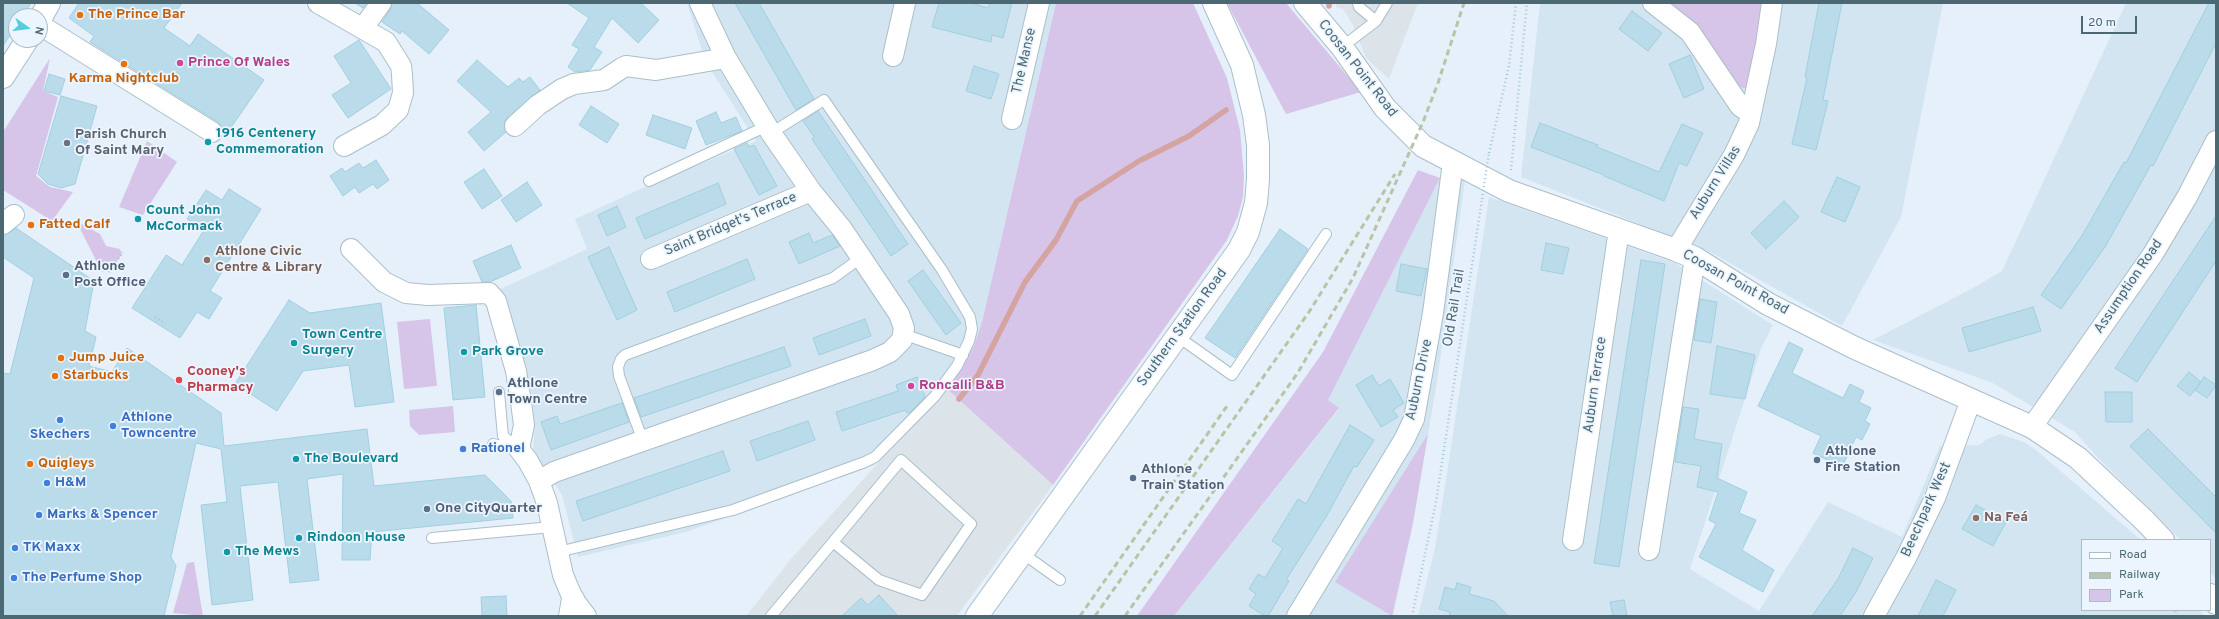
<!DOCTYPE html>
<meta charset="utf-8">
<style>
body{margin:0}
#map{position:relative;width:2219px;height:619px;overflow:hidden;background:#e6f0fb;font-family:Overpass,sans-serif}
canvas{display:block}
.frame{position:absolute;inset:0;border:4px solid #4c6973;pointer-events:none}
.legend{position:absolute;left:2081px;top:539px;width:130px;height:72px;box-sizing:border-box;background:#ecf5fe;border:1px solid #acbdc6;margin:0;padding:5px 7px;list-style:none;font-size:12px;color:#4c6973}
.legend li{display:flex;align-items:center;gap:8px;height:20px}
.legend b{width:20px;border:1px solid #acbdc6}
.north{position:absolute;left:8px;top:8px;width:40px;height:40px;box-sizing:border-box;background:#ecf5fe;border:1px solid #acbdc6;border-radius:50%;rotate:104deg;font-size:11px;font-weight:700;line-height:16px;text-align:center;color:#4c6973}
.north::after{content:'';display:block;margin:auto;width:14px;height:18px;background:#52cede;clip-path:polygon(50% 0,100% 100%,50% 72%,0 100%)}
.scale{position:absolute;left:2081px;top:16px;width:56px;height:18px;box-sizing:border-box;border:2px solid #4c6973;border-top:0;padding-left:5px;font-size:12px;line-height:14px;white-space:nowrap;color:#4c6973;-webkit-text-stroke:3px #ecf5fe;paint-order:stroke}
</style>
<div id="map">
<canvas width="2219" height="619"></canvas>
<div class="frame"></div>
<ul class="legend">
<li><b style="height:5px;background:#fff"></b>Road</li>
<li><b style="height:5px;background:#b7c4a5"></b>Railway</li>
<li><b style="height:11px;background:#d6c5e8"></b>Park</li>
</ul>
<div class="north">N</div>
<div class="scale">20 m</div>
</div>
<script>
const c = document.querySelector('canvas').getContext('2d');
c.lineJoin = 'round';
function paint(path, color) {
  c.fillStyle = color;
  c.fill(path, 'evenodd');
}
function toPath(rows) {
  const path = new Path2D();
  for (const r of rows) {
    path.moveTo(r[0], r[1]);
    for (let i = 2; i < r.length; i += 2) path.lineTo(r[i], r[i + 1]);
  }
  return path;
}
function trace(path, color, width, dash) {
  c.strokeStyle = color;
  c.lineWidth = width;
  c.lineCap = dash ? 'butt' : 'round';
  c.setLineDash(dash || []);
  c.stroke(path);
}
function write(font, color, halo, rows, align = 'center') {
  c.font = font + ' Overpass,sans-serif';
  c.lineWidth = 3.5;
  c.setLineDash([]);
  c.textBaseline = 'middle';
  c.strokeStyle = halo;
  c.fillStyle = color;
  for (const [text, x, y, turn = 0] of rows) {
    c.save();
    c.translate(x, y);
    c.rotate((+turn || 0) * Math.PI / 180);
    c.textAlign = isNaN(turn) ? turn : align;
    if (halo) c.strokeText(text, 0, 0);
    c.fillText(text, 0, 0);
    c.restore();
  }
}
const residential = toPath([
 [687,3,1056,3,982,322,974,346,946,388,875,465,686,532,578,557,562,495,533,451,535,424,531,392,510,312,496,291,587,249,575,219,647,186,756,141,710,69,701,48],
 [1540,3,1943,3,1901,217,1842,326,1712,253,1521,177],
 [2126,3,2216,3,2216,579,2210,572,2210,540,2181,540,2098,458,2075,432,1993,383,1873,340,1973,288,2002,271],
 [1440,178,1465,180,1437,382,1413,523,1393,616,1174,616,1339,409,1327,400],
 [1489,197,1675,263,1773,325,1761,349,1690,569,1759,611,1828,502,1902,537,1940,446,1979,445,1987,439,2000,434,2024,442,2035,449,2141,540,2082,540,2082,610,2200,610,2204,616,1418,616,1435,548,1447,473]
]);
const industrial = toPath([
 [1336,3,1418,3,1389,79,1366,58,1353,25,1343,9,1336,7],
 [946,388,1053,485,957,616,746,616,791,559]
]);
const green = toPath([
 [1056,3,1193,3,1227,78,1240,130,1244,176,1243,197,1238,216,1227,240,1053,485,946,388,974,346,982,322],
 [1227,3,1286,3,1361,92,1286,114],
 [1666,3,1765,3,1749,86,1746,88,1737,87],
 [50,58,43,91,58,97,36,176,50,187,73,192,52,221,3,190,3,132],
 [147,141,177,162,143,215,119,207],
 [1418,170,1440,178,1328,400,1339,408,1174,616,1137,616,1323,352],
 [76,221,100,234,106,246,120,249,122,254,115,264,102,272],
 [430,319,437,386,404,389,397,322],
 [453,406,455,432,419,435,410,426,409,410],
 [1428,434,1413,523,1392,616,1335,582],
 [194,562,203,616,173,613,187,563]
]);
const stream = toPath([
 [1329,6,1329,3],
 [959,399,978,375,1025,282,1056,240,1077,201,1139,161,1189,136,1226,110]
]);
const building = toPath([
 [3,3,31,3,23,16,16,16,16,26,3,46,3,3],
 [79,3,182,3,164,28,190,46,198,34,264,80,225,136,218,122,90,42,94,36,69,18,79,3],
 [355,3,367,3,363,8,355,3],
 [392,3,417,3,449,30,429,54,402,31,400,34,382,22,390,10,392,3],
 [567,3,641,3,659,20,638,43,612,18,594,47,602,52,590,70,575,72,568,67,579,49,572,45,589,18,567,3],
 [735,3,759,3,814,99,796,110,735,3],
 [939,3,971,3,988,8,990,3,1012,3,1003,38,992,35,991,42,932,27,939,3],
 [1819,3,1842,3,1823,100,1828,101,1816,150,1792,144,1807,78,1805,77,1819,3],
 [2209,3,2216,3,2216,43,2153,166,2151,165,2105,247,2061,309,2041,295,2083,234,2124,162,2126,163,2209,3],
 [1632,11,1662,33,1648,51,1619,29,1632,11],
 [359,40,391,89,348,118,332,95,351,83,334,56,359,40],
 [1690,55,1704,89,1684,98,1669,64,1690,55],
 [477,60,508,87,519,78,523,82,530,77,540,90,507,118,504,123,506,132,484,151,468,132,491,112,457,81,477,60],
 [974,66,999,74,991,99,966,91,974,66],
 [49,74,65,79,60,95,44,91,49,74],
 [61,96,97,106,75,184,61,188,48,184,38,174,61,96],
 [591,106,619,124,607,143,579,125,591,106],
 [818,111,908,244,891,256,812,139,814,137,803,121,818,111],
 [716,112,721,123,736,117,742,131,706,145,696,121,716,112],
 [653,115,692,128,685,149,646,135,653,115],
 [1540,123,1598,145,1597,147,1659,172,1682,124,1703,133,1687,166,1679,163,1664,201,1604,176,1604,175,1531,147,1540,123],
 [747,143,749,147,754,145,777,186,759,195,734,149,747,143],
 [376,160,389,180,377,189,373,184,359,193,355,187,343,196,330,176,342,168,345,172,359,163,363,168,376,160],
 [484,169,502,196,482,209,464,182,484,169],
 [1837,177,1860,187,1845,222,1821,212,1837,177],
 [527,182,542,205,516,222,501,200,527,182],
 [718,183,726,204,645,239,636,218,718,183],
 [229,189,261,209,210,291,222,298,209,319,197,312,180,338,132,308,166,255,182,265,204,230,187,219,206,190,222,200,229,189],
 [1784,201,1799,217,1766,249,1751,233,1784,201],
 [617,206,626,227,607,236,598,215,617,206],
 [2216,216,2216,261,2137,382,2115,368,2216,216],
 [16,228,94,281,85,331,96,337,89,366,112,372,127,348,221,413,224,446,367,429,374,486,485,475,511,501,513,518,372,532,370,560,342,560,343,474,307,479,319,580,290,583,278,482,240,486,253,600,212,605,201,505,227,502,221,449,196,443,171,557,176,566,164,616,3,616,3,373,10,374,34,278,3,257,3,236,16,228],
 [1280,229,1308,249,1235,358,1205,338,1280,229],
 [809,233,813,243,832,235,840,246,799,264,789,242,809,233],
 [1546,243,1569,248,1563,274,1541,270,1546,243],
 [511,245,521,268,490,282,482,282,473,261,511,245],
 [609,247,637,310,617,320,588,257,609,247],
 [747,259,755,279,675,312,667,292,747,259],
 [1641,260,1665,264,1619,567,1594,563,1641,260],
 [1401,264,1427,269,1421,296,1396,291,1401,264],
 [923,270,961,323,946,335,908,281,923,270],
 [1700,299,1717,302,1711,343,1694,340,1700,299],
 [289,300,310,313,381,303,394,402,355,407,349,365,303,371,277,411,235,384,289,300],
 [476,305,485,397,453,400,444,308,476,305],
 [2033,307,2041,331,1969,352,1962,328,2033,307],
 [865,319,871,336,819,355,813,338,865,319],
 [1789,342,1803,349,1792,373,1843,398,1850,384,1864,391,1859,402,1871,408,1865,421,1870,424,1862,440,1856,437,1842,467,1813,453,1821,436,1758,406,1789,342],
 [1717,346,1755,355,1745,399,1710,394,1717,346],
 [784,347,791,366,641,417,634,398,784,347],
 [2189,372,2201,382,2190,396,2177,386,2189,372],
 [1372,375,1379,386,1390,379,1404,403,1393,410,1398,417,1381,427,1356,385,1372,375],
 [917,377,925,397,910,412,907,413,905,410,842,431,836,412,898,391,896,385,917,377],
 [2204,377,2216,385,2207,398,2195,390,2204,377],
 [2105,392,2132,392,2132,422,2106,422,2105,392],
 [622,403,629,422,551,450,541,422,557,416,560,424,622,403],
 [1683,407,1699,409,1694,439,1722,444,1717,478,1747,492,1739,513,1756,520,1742,550,1774,570,1763,592,1699,557,1716,524,1709,520,1718,492,1697,487,1701,466,1675,462,1683,407],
 [808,421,815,440,757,461,750,441,808,421],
 [1350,425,1374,440,1357,467,1354,466,1326,517,1286,580,1289,581,1268,616,1265,616,1249,606,1256,594,1249,589,1258,574,1265,578,1283,548,1272,541,1298,499,1306,504,1350,425],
 [2148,429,2216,497,2216,533,2130,446,2148,429],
 [723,451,730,471,583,521,576,501,723,451],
 [1976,505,2006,522,1993,546,1962,529,1976,505],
 [1853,548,1873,558,1856,592,1840,616,1812,616,1838,579,1853,548],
 [1936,580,1956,590,1943,616,1918,616,1936,580],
 [1457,583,1471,587,1469,594,1494,601,1508,616,1449,616,1450,612,1439,609,1445,587,1455,590,1457,583],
 [879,595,898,616,842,616,861,598,868,605,879,595],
 [506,596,507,616,482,616,481,597,506,596],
 [1624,600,1627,616,1613,616,1610,602,1624,600]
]);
const path = toPath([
 [1489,153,1509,66,1516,3],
 [1511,170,1527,3],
 [109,272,123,252],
 [155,317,165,324],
 [1412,616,1436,502,1482,199],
 [2174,616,2176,610]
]);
const service = toPath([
 [1358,3,1359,7,1376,21],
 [1342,47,1376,21,1387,3],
 [649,181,767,126],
 [903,334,963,355],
 [1177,336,1232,375,1326,234],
 [499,392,503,436,519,449],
 [643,441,619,376,618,367,621,359,625,355,833,278,862,257],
 [493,444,517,449],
 [432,538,552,527],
 [558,552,733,510,865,462,875,457,935,396,957,366,969,341,972,329,970,317,942,270,824,100,771,133],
 [1022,553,1060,580],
 [771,616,833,542,901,460,971,524,922,595,879,580,833,542]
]);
const minor = toPath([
 [318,3,386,42,401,66,402,74,403,93,398,110,382,125,344,146],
 [1653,3,1690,32,1740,106,1751,114],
 [40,25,212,132],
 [363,28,381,3],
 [893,56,905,3],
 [1012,119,1039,3],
 [515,126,538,105,562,89,574,84,604,80,622,68,626,66,656,70,726,58],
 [3,224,14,215],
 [351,249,384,282,406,293,428,295,489,293,496,301,516,371,521,402,524,425,519,449,528,461,539,481,547,503,563,575,573,599,586,616],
 [1676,250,1734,155,1749,123,1766,44,1772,3],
 [651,259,811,191],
 [2032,427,2153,254,2187,197,2216,141],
 [539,481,554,472,873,360,890,352,902,340,904,328,899,314,842,229,811,191,771,133,726,58,700,3],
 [1573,540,1619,230],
 [1649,550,1695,258],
 [1297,616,1404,440,1414,419,1433,313,1453,162],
 [1874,616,1906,558,1935,498,1971,400]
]);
const tertiary = toPath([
 [1305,3,1342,47,1385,108,1423,146,1509,191,1676,250,1695,258,1768,304,1855,348,2032,427,2078,458,2145,521,2163,540],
 [2210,595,2216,603],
 [570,616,573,599],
 [977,616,1239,250,1248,232,1256,203,1258,179,1258,145,1254,115,1242,65,1214,3]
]);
const secondary = toPath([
 [40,19,49,3],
 [3,77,27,40]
]);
const rail = toPath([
 [1080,616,1227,406],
 [1095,616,1309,312,1395,174],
 [1125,616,1297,374,1353,278,1423,122,1438,83,1464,3]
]);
const pathBridge = toPath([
 [1482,199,1489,153]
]);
const markers = [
 [80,15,4,"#e8710a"],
 [180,63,4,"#d1479c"],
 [124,64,4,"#e8710a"],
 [208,142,4,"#0f9aa8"],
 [67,143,4,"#6b7280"],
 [138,219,4,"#0f9aa8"],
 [31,225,4,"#e8710a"],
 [207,260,4,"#8d6e63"],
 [66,275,4,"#5c6f8a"],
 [294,343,4,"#0f9aa8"],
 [464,352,4,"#0f9aa8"],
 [61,358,4,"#e8710a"],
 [55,376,4,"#e8710a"],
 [179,380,4,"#e0444e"],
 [911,386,4,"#d1479c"],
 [499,392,4,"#5c6f8a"],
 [60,420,4,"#3f7fe0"],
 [113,426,4,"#3f7fe0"],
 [463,449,4,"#3f7fe0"],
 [296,459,4,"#0f9aa8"],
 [1817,460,4,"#5c6f8a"],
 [30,464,4,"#e8710a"],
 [1133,478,4,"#5c6f8a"],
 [47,483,4,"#3f7fe0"],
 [427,509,4,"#5c6f8a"],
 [39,515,4,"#3f7fe0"],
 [1976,518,4,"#8d6e63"],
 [299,538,4,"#0f9aa8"],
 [15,548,4,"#3f7fe0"],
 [227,552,4,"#0f9aa8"],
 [14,578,4,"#3f7fe0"]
];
const foodNames = [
 ["The Prince Bar",88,15],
 ["Karma Nightclub",124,79,"center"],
 ["Fatted Calf",39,225],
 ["Jump Juice",69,358],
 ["Starbucks",63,376],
 ["Quigleys",38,464]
];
const streetNames = [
 ["The Manse",1025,61,-77],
 ["Coosan Point Road",1357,69,52],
 ["Auburn Villas",1716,183,-58],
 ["Saint Bridget's Terrace",731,225,-23],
 ["Coosan Point Road",1735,283,29],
 ["Assumption Road",2129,287,-56],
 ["Old Rail Trail",1455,308,-81],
 ["Southern Station Road",1183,328,-54],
 ["Auburn Drive",1420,380,-78],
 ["Auburn Terrace",1596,385,-82],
 ["Beechpark West",1927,510,-66]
];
const hotelNames = [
 ["Prince Of Wales",188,63],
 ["Roncalli B&B",919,386]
];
const cultureNames = [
 ["1916 Centenery",216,134],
 ["Commemoration",216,150],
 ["Count John",146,211],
 ["McCormack",146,227],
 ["Town Centre",302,335],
 ["Surgery",302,351],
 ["Park Grove",472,352],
 ["The Boulevard",304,459],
 ["Rindoon House",307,538],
 ["The Mews",235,552]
];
const worshipNames = [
 ["Parish Church",75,135],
 ["Of Saint Mary",75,151]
];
const educationNames = [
 ["Athlone Civic",215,252],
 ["Centre & Library",215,268],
 ["Na Feá",1984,518]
];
const serviceNames = [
 ["Athlone",74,267],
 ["Post Office",74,283],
 ["Athlone",507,384],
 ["Town Centre",507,400],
 ["Athlone",1825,452],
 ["Fire Station",1825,468],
 ["Athlone",1141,470],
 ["Train Station",1141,486],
 ["One CityQuarter",435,509]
];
const healthNames = [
 ["Cooney's",187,372],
 ["Pharmacy",187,388]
];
const shopNames = [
 ["Athlone",121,418],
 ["Towncentre",121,434],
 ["Skechers",60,435,"center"],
 ["Rationel",471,449],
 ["H&M",55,483],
 ["Marks & Spencer",47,515],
 ["TK Maxx",23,548],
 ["The Perfume Shop",22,578]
];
paint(residential, '#d4e5f2');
paint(industrial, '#dce4e9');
paint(green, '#d6c5e8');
trace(stream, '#d5a4a2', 5.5);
paint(building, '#badcea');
trace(building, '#a0cfe0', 1);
trace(service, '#aabfc9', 12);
trace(minor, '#aabfc9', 22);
trace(tertiary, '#aabfc9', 24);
trace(secondary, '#a6beca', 24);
trace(path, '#a2c6d4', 2.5, [1, 3]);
trace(service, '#fff', 10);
trace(minor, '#fff', 20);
trace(tertiary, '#fff', 22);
trace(secondary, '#fff', 22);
trace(rail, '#b7c4a5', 3, [6, 4]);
trace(pathBridge, '#a2c6d4', 2.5, [1, 3]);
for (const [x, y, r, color] of markers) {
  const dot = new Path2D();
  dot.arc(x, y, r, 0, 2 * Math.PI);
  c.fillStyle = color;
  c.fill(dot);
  trace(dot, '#ecf5fe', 1.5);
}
write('bold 14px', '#c56008', '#ecf5fe', foodNames, 'left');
write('14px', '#4c6973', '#ecf5fe', streetNames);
write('bold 14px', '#b23c85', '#ecf5fe', hotelNames, 'left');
write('bold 14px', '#0d838f', '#ecf5fe', cultureNames, 'left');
write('bold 14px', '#5b616d', '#ecf5fe', worshipNames, 'left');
write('bold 14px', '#785e54', '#ecf5fe', educationNames, 'left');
write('bold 14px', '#4e5e75', '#ecf5fe', serviceNames, 'left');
write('bold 14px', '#be3a42', '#ecf5fe', healthNames, 'left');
write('bold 14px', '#366cbe', '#ecf5fe', shopNames, 'left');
</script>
